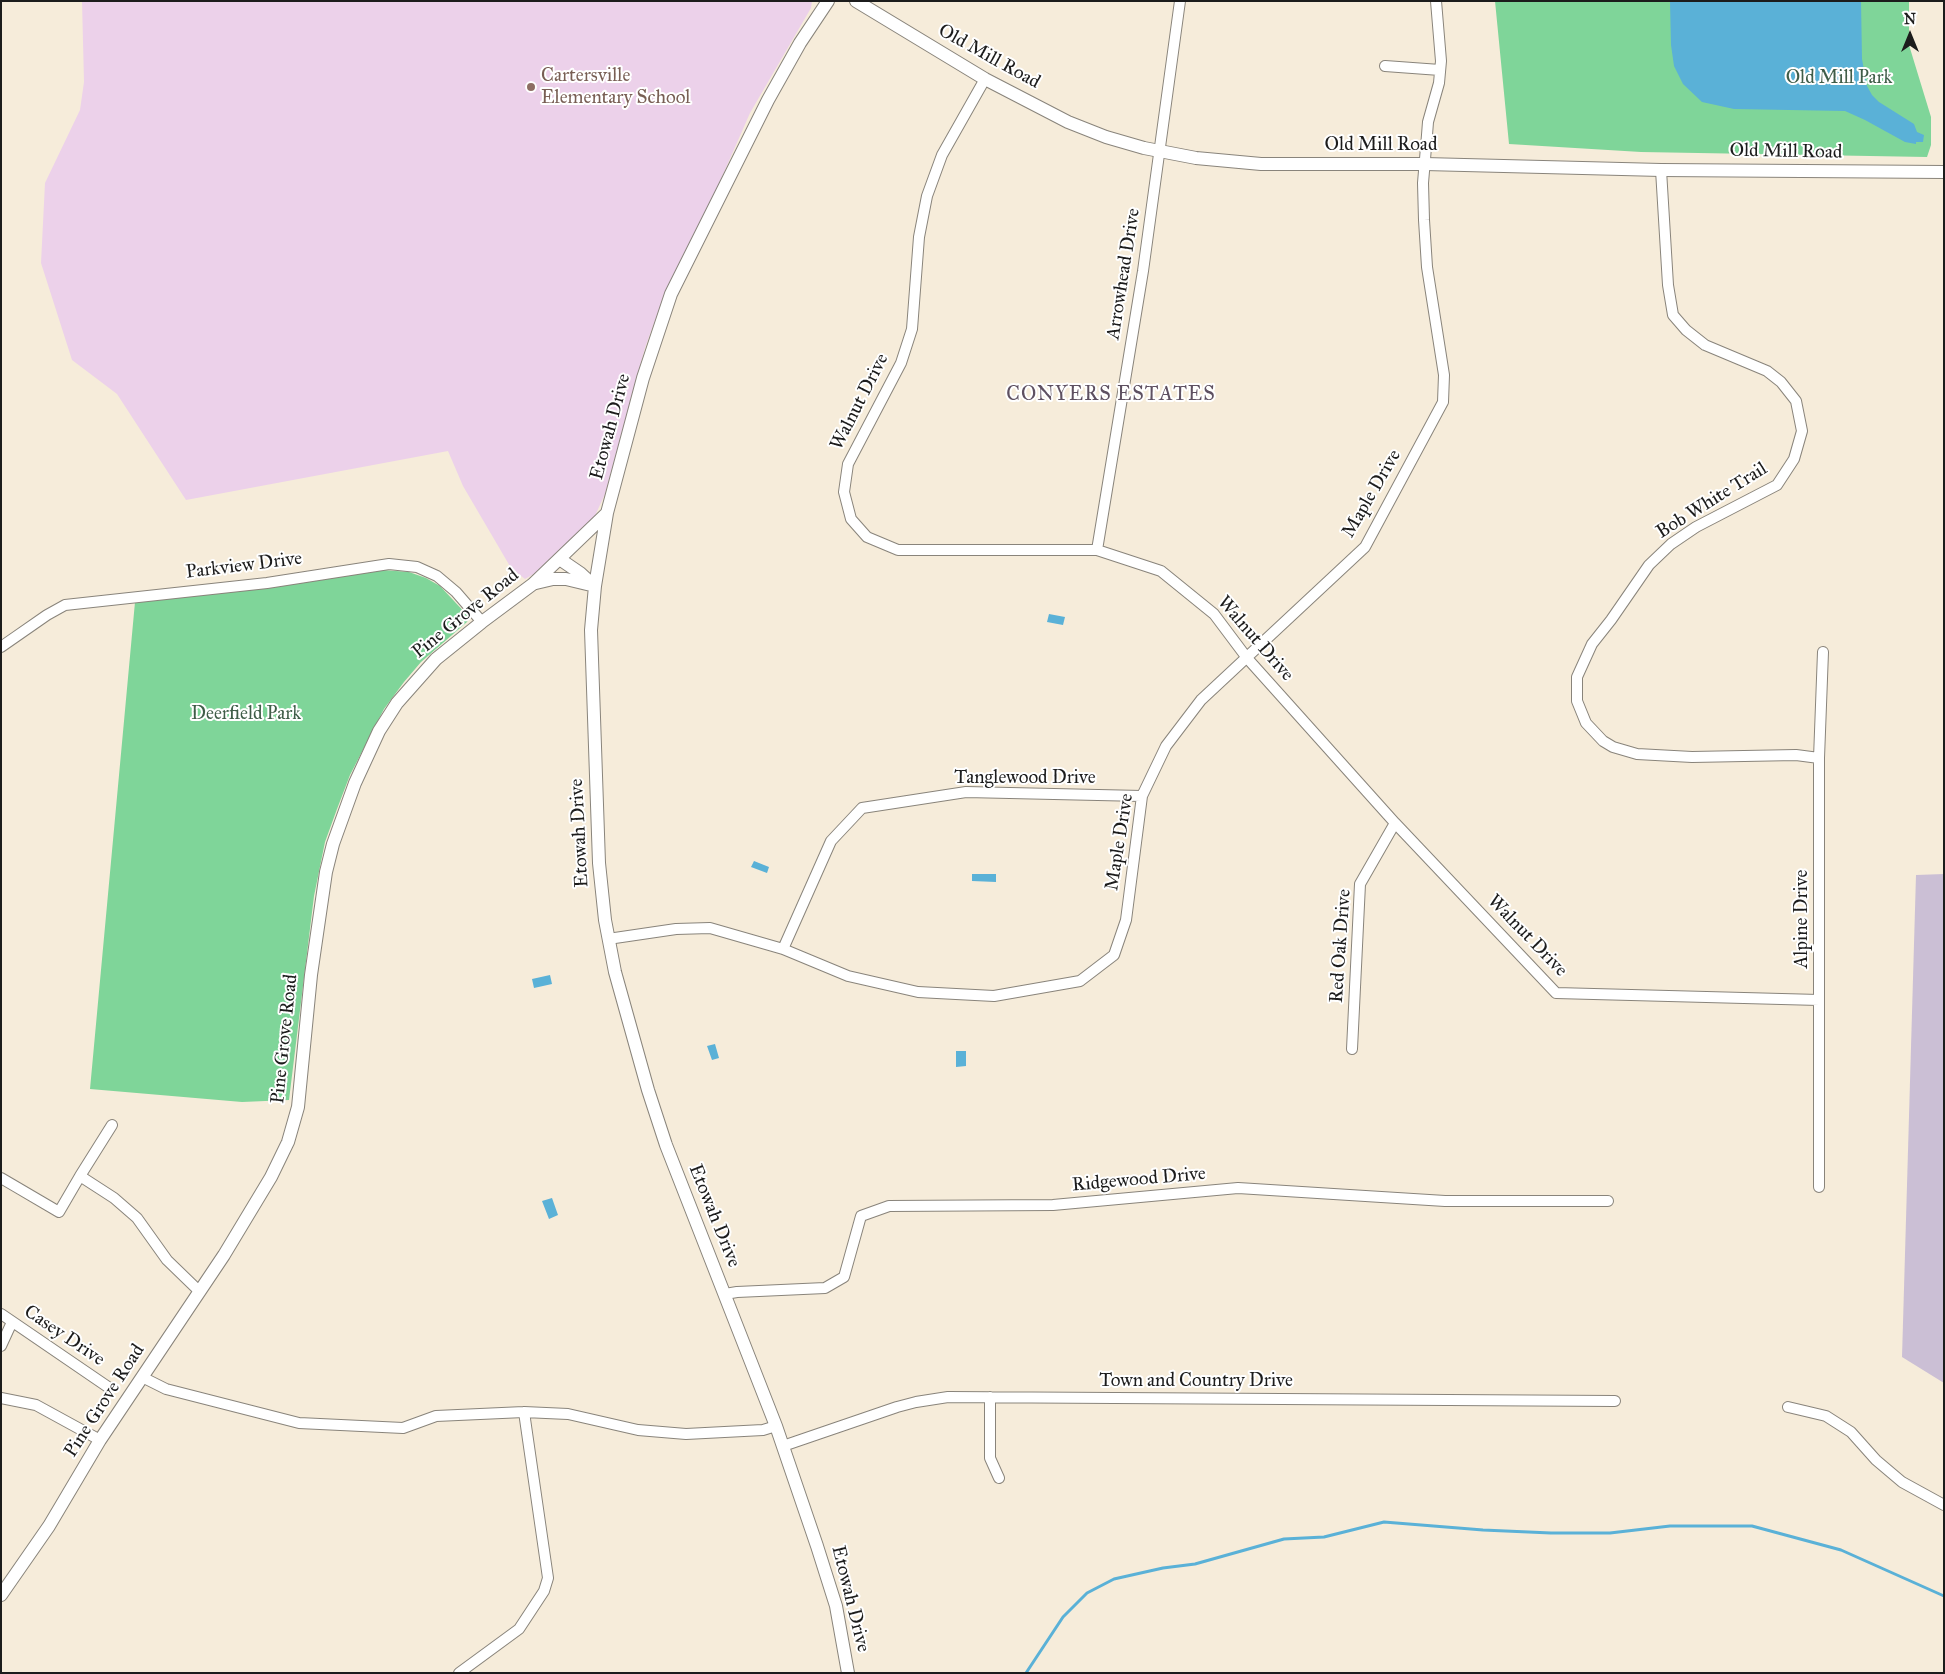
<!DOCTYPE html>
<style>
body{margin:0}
#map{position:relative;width:1945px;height:1674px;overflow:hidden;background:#f6ecda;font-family:"IM FELL Great Primer",serif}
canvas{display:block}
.frame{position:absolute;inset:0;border:2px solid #1c1c1c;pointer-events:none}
.north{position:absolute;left:1885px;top:10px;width:50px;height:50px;-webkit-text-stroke:4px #fff;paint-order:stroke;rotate:0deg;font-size:14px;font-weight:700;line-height:20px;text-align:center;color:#1c1c1c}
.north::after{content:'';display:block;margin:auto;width:18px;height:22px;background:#1c1c1c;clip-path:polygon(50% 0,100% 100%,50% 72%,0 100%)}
</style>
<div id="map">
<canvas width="1945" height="1674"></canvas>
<div class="frame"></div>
<div class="north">N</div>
</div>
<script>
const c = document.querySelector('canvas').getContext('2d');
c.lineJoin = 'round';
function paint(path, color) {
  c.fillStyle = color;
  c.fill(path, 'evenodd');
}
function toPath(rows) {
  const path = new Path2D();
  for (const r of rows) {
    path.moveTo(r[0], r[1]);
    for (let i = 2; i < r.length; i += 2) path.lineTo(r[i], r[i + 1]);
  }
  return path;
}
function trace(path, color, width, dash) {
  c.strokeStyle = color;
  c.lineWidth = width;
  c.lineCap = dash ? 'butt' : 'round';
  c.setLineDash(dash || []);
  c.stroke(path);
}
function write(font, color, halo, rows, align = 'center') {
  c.font = font + ' "IM FELL Great Primer",serif';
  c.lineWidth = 4;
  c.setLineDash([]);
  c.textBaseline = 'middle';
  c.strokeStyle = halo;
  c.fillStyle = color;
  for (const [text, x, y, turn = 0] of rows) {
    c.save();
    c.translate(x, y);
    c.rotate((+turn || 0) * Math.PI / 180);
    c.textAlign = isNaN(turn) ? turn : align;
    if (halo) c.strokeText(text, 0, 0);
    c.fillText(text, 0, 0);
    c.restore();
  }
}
const built = toPath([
 [82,1,812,1,811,8,750,113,718,186,665,293,645,348,605,494,593,520,546,567,525,579,511,568,463,486,448,451,186,500,117,394,72,360,41,263,45,183,80,110,84,82]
]);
const industrial = toPath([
 [1944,874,1944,1383,1902,1357,1916,875]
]);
const green = toPath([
 [1495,1,1909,1,1909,45,1931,117,1931,145,1927,157,1641,152,1509,144],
 [383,570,409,572,426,578,440,586,469,617,467,622,421,662,404,682,384,709,350,775,337,809,325,842,314,896,289,1100,242,1102,90,1089,135,602,270,588]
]);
const water = toPath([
 [1670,1,1861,1,1862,59,1867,86,1872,95,1879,102,1914,124,1917,132,1924,135,1923,142,1916,142,1916,144,1905,142,1865,120,1845,111,1734,109,1702,102,1683,84,1674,66,1671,45],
 [1049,614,1065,617,1063,625,1047,622],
 [754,861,769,867,767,873,751,867],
 [972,874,996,874,996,882,972,881],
 [550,975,552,984,534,988,532,979],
 [715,1044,719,1058,712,1060,707,1046],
 [956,1051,966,1051,966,1066,956,1067],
 [552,1198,558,1215,549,1219,542,1201]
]);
const stream = toPath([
 [1026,1673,1063,1617,1087,1593,1114,1579,1163,1568,1195,1564,1284,1539,1324,1537,1384,1522,1483,1530,1551,1533,1610,1533,1670,1526,1752,1526,1841,1550,1944,1596]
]);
const minor = toPath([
 [1385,66,1440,70],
 [985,79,942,155,927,196,919,237,912,329,901,363,848,464,844,492,851,519,867,537,898,550,1097,550,1161,571,1214,614,1247,658,1395,823,1556,993,1819,1000],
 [1661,170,1668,285,1673,315,1686,330,1705,345,1767,371,1781,382,1796,401,1802,431,1794,459,1777,485,1696,527,1671,544,1649,565,1611,620,1592,644,1577,677,1577,701,1586,723,1603,741,1613,747,1637,754,1692,757,1796,755,1819,758],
 [1097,550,1143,271,1180,1],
 [1,647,47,615,65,605,267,583,389,564,417,567,437,576,456,592,482,622],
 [608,939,676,929,710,928,783,949,848,976,918,992,994,996,1080,981,1114,955,1126,920,1142,796,1166,746,1201,700,1365,547,1443,402,1444,375,1427,267,1424,220,1423,183,1427,135,1428,122,1439,83,1441,61,1436,1],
 [783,949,831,841,862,808,966,792,1142,796],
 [1352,1049,1360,884,1395,823],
 [112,1125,80,1176,114,1198,137,1218,167,1260,199,1291],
 [1,1178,59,1212,80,1176],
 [1819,1187,1819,758,1823,652],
 [725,1294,737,1292,825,1288,844,1277,861,1216,889,1206,1053,1205,1238,1188,1445,1201,1608,1201],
 [1,1314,108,1387],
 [1,1346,12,1322],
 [142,1377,166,1389,299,1423,403,1428,436,1416,524,1412,568,1414,638,1430,686,1434,763,1430,776,1426],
 [990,1397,990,1458,999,1478],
 [1,1398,36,1405,100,1440],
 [1788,1407,1826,1416,1851,1432,1876,1460,1902,1482,1944,1505],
 [783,1446,897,1407,916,1402,948,1397,1615,1401],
 [459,1673,519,1629,544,1591,548,1578,524,1412]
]);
const tertiary = toPath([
 [828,1,800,43,768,100,671,294,643,378,607,513,595,586,591,630,599,863,605,920,615,972,648,1090,666,1145,776,1426,817,1546,836,1606,848,1673],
 [856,1,985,79,1068,122,1106,137,1144,148,1196,158,1261,164,1425,164,1661,170,1944,172],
 [561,560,580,573,593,585],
 [536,583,553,579,566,579,595,586],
 [1,1595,49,1526,100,1440,224,1255,271,1177,288,1142,298,1107,311,975,326,872,333,844,355,783,379,731,397,703,436,659,482,622,533,584,607,513]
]);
const markers = [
 [531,87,5,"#8d6e63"]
];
const streetNames = [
 ["Old Mill Road",989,57,29],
 ["Old Mill Road",1381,145],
 ["Old Mill Road",1786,152,1],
 ["Arrowhead Drive",1124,274,-81],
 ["Walnut Drive",860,402,-63],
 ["Etowah Drive",611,427,-75],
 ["Maple Drive",1372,494,-60],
 ["Bob White Trail",1712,501,-32],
 ["Parkview Drive",244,566,-7],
 ["Pine Grove Road",466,614,-39],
 ["Walnut Drive",1255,639,49],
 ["Tanglewood Drive",1025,778],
 ["Etowah Drive",580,833,-93],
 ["Maple Drive",1120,842,-81],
 ["Alpine Drive",1802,919,-90],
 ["Walnut Drive",1527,936,46],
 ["Red Oak Drive",1341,946,-86],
 ["Pine Grove Road",285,1039,-84],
 ["Ridgewood Drive",1139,1180,-5],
 ["Etowah Drive",714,1216,68],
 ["Casey Drive",64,1336,34],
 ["Town and Country Drive",1196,1381],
 ["Pine Grove Road",105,1401,-57],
 ["Etowah Drive",850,1599,76]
];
const educationNames = [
 ["Cartersville",541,76],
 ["Elementary School",541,98]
];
const parkNames = [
 ["Old Mill Park",1839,78],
 ["Deerfield Park",246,714]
];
const neighbourhoodNames = [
 ["CONYERS ESTATES",1111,395]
];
paint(built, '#ecd1ea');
paint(industrial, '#cbbfd5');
paint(green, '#7fd599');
paint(water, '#5ab1d7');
trace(stream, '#5ab1d7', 3);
trace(minor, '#89847b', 12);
trace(tertiary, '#89847b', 14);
trace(minor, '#fff', 10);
trace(tertiary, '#fff', 12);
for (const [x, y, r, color] of markers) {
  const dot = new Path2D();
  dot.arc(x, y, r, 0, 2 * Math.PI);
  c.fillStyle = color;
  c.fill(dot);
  trace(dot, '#fff', 2);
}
write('19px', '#1c1c1c', '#fff', streetNames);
write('19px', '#785e54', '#fff', educationNames, 'left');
write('19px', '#3f5d48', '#fff', parkNames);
c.letterSpacing = '1px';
write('20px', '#5e5061', '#fff', neighbourhoodNames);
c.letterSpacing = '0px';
</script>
